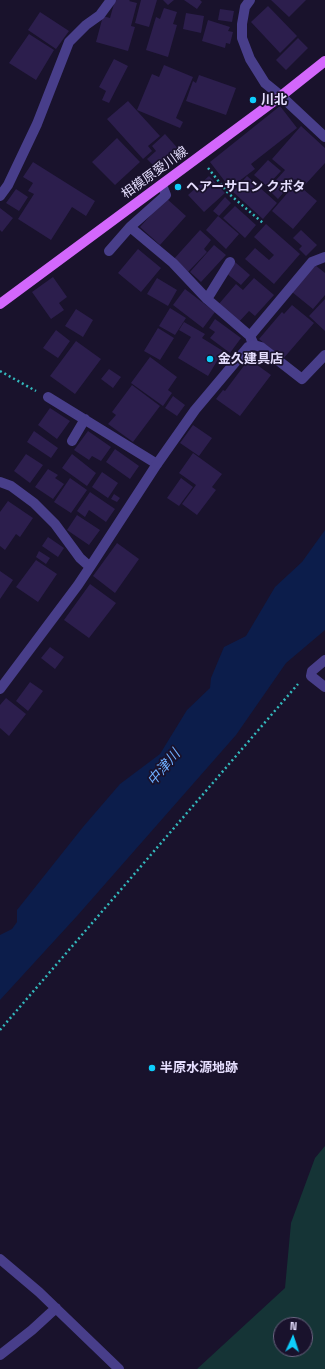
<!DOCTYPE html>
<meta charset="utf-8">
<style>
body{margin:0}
#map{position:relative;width:325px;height:1369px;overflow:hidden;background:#19122c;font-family:"Space Grotesk",sans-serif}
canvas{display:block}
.north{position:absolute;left:273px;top:1317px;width:40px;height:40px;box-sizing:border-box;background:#19122c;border:1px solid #6b6480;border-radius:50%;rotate:3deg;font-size:11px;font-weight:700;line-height:16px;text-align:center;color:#e5defe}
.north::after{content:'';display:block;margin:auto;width:14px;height:18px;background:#0ecdfb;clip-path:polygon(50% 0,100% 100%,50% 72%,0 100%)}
</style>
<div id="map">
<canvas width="325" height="1369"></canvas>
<div class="north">N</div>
</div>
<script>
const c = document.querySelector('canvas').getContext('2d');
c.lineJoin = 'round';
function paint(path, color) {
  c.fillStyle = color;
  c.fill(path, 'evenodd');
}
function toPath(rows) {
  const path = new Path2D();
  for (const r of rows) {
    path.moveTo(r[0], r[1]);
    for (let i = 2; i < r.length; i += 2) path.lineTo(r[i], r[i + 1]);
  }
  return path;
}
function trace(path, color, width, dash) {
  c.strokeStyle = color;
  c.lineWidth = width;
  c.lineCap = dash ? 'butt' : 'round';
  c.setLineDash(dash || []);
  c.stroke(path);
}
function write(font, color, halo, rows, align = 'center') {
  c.font = font + ' "Space Grotesk","Noto Sans JP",sans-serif';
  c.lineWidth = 3.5;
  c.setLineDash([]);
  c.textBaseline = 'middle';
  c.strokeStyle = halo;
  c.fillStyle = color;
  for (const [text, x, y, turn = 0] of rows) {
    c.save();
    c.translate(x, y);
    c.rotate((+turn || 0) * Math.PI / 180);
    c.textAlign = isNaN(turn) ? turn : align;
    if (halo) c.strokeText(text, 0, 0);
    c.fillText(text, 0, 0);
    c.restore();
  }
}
const green = toPath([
 [325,1146,325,1369,197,1369,285,1288,291,1223,315,1158],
 [281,1325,305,1325,305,1349,281,1349]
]);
const water = toPath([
 [325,530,325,630,286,663,236,735,77,916,0,1000,0,935,12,929,17,922,17,910,83,827,120,784,160,754,187,710,210,688,211,678,224,647,246,636,275,587,302,562]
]);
const building = toPath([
 [115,0,130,0,129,1,137,3,131,26,135,27,128,51,96,42,103,16,110,18],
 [141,0,157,0,149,27,135,23],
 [163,0,174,0,168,5],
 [184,0,200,0,202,2,197,9],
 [271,0,306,0,289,17],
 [268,6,297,36,280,53,251,22],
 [164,8,177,12,173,24,177,25,168,57,146,50,156,17,160,19],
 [220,9,234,11,232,22,218,20],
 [40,12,69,31,56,49,28,30],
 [186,13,204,16,201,33,183,29],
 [208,20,230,27,228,31,233,32,230,44,226,43,225,48,202,41],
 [29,34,54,50,36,80,9,63],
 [298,38,308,48,286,70,276,60],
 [114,59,128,66,109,103,102,100,106,91,99,87],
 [164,65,193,77,176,118,183,122,180,128,137,110,152,74,159,77],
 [199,75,236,88,226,115,186,101,193,81,196,83],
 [128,101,160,136,148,146,152,151,143,159,107,119],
 [280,106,297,128,251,164,255,169,230,188,210,162],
 [301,126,325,148,325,163,303,187,295,179,278,199,268,189,285,170,272,159],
 [165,134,181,152,159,171,147,159,156,151,152,146],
 [117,138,140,162,115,185,92,162],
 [268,160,281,171,267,186,254,175],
 [33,162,95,201,86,216,72,207,51,240,18,219,34,194,28,191,33,183,23,177],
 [209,176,225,193,204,212,188,195],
 [247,176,277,203,263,219,233,192],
 [296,183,317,201,293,229,272,211],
 [16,189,28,197,19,211,6,203],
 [225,197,231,203,219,216,213,211],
 [166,198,186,216,160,245,140,227],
 [235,206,256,225,245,238,223,218],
 [0,208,13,218,2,232,0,230],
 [218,216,239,234,226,249,206,230],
 [266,224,300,254,274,284,245,259,255,248,269,260,274,255,254,237],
 [200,230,211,240,204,249,207,252,188,272,173,260],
 [301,230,317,245,306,256,299,249,302,246,293,238],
 [214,245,226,255,201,282,190,272],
 [138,249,161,268,141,292,118,273],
 [235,262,250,275,241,285,226,273],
 [315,265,325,273,325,295,313,309,292,292],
 [53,277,67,297,59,303,64,310,51,319,32,292],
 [157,278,177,290,168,306,147,294],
 [254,278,274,295,255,316,249,311,238,323,218,305,236,284,243,290],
 [185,289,215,312,203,328,173,305],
 [325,299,325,331,309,316],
 [292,305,314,323,283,359,259,339,282,312,284,314],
 [170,308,186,318,175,335,159,326],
 [76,309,93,320,83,337,65,326],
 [215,319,241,338,230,353,210,338,215,332,209,328],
 [184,322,205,334,202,338,223,351,208,376,178,358,191,337,179,330],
 [158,328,174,338,160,360,144,351],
 [56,330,70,341,58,358,43,348],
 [76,341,101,359,75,394,50,376],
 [150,357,177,377,168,390,172,393,163,406,131,383],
 [249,359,271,375,240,416,216,399,223,390,225,391],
 [109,369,121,377,113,388,101,379],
 [132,385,160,406,133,442,108,424,116,415,112,412],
 [173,396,185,405,177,416,165,408],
 [50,408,70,421,57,439,38,425],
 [193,425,212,438,199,456,180,443],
 [34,431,58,448,51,458,27,442],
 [88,431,111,447,101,461,92,456,89,460,74,450],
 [115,449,139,466,130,479,106,462],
 [193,453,222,474,212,487,216,490,197,515,182,504,196,485,179,473],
 [26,454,43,465,30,483,14,471],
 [72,454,96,473,87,486,62,468],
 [48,469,58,475,55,478,64,484,53,499,35,487],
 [102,472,118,483,108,498,92,487],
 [70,478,87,490,71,513,54,502],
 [181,478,193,487,179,506,167,498],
 [90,492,115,509,106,522,89,510,85,517,77,511],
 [114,494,120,498,117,502,111,499],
 [8,501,33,518,20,537,16,534,5,550,0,546,0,512],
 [77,515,100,530,89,545,67,530],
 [48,537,64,548,58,557,42,546],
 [117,543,139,559,115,593,93,576],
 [39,551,50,558,46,564,36,557],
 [36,560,57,574,38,602,16,587],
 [0,571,13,580,0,599],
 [90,584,116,603,89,638,64,620],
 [50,647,64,657,55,669,41,658],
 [30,682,43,691,28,711,16,701],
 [6,698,26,714,9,736,0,728,0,705]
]);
const path = toPath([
 [208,168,228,193,263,223],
 [0,371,36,391],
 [0,1030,298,684]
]);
const service = toPath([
 [162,185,166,195,130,227,173,263,207,299,250,336,254,345],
 [109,251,130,227],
 [207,299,230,262],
 [252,342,250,336,312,262,325,257],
 [48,397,157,464],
 [72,441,85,419]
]);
const minor = toPath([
 [250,0,245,7,242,24,242,38,250,59,265,83,281,96,325,137],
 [0,196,8,185,37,124,69,42,86,25,100,15,111,0],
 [0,482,11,486,34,503,55,524,80,558,90,567,157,464,195,410,248,347,254,345,261,347,302,379,325,355],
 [325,660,312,671,311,676,325,687],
 [0,689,78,585,90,567],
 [0,1259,39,1292,119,1369],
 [0,1355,32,1330,56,1308]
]);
const primary = toPath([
 [0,304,281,96,325,61]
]);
const markers = [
 [253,100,4,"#0ecdfb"],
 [178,187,4,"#0ecdfb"],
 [210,359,4,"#0ecdfb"],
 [152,1068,4,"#0ecdfb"]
];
const poiNames = [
 ["川北",261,100],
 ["ヘアーサロン クボタ",186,187],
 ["金久建具店",218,359],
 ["半原水源地跡",160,1068]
];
const streetNames = [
 ["相模原愛川線",155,173,-36]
];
const waterNames = [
 ["中津川",164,768,-50]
];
paint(green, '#153436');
paint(water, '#0c1d4b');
paint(building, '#2c1e4d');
trace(path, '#33b9bd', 2.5, [2, 3]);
trace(service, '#483e8a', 10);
trace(minor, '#483e8a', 10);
trace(primary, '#d367fc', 10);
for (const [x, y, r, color] of markers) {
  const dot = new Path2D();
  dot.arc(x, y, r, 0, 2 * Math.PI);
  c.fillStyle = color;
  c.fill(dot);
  trace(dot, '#19122c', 1.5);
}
write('bold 13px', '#e5defe', '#19122c', poiNames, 'left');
write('13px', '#e5defe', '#19122c', streetNames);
write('italic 14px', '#6eadfd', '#19122c', waterNames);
</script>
